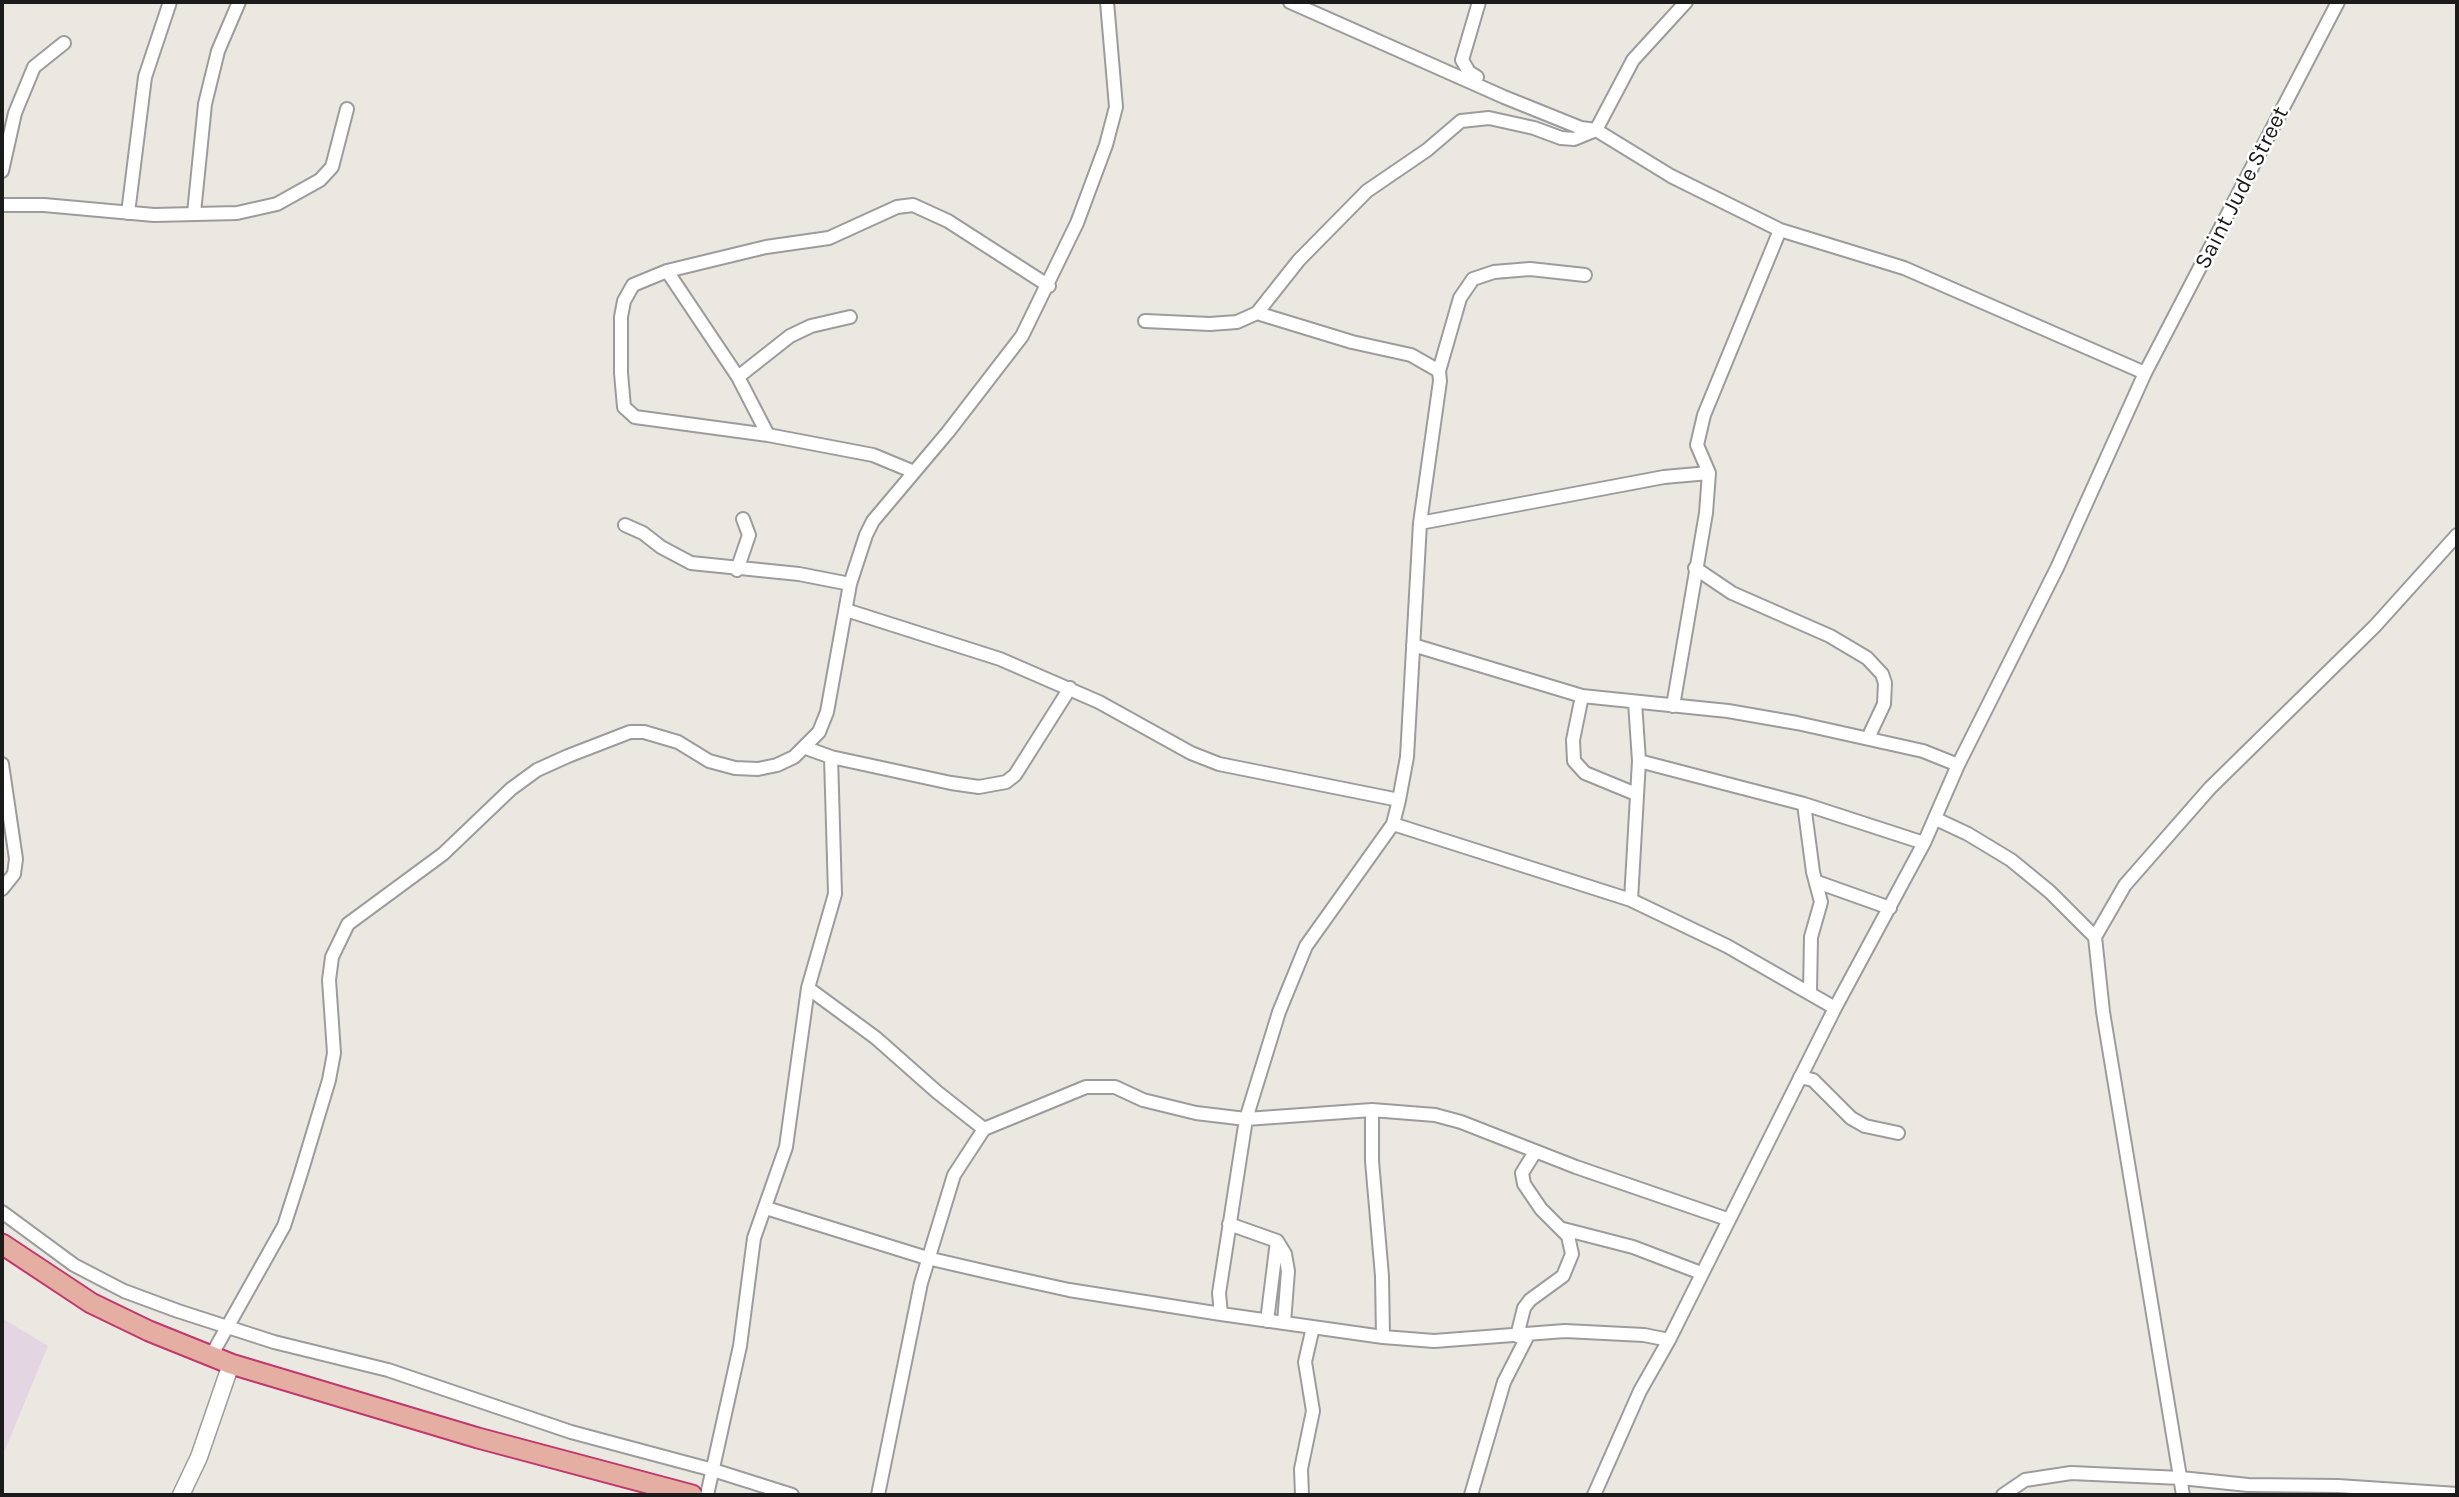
<!DOCTYPE html>
<style>
body{margin:0}
#map{position:relative;width:2459px;height:1497px;overflow:hidden;background:#ebe8e2;font-family:Karla,sans-serif}
canvas{display:block}
.frame{position:absolute;inset:0;border:4px solid #1b1b1b;pointer-events:none}
</style>
<div id="map">
<canvas width="2459" height="1497"></canvas>
<div class="frame"></div>
</div>
<script>
const c = document.querySelector('canvas').getContext('2d');
c.lineJoin = 'round';
function paint(path, color) {
  c.fillStyle = color;
  c.fill(path, 'evenodd');
}
function toPath(rows) {
  const path = new Path2D();
  for (const r of rows) {
    path.moveTo(r[0], r[1]);
    for (let i = 2; i < r.length; i += 2) path.lineTo(r[i], r[i + 1]);
  }
  return path;
}
function trace(path, color, width, dash) {
  c.strokeStyle = color;
  c.lineWidth = width;
  c.lineCap = dash ? 'butt' : 'round';
  c.setLineDash(dash || []);
  c.stroke(path);
}
function write(font, color, halo, rows, align = 'center') {
  c.font = font + ' Karla,sans-serif';
  c.lineWidth = 5;
  c.setLineDash([]);
  c.textBaseline = 'middle';
  c.strokeStyle = halo;
  c.fillStyle = color;
  for (const [text, x, y, turn = 0] of rows) {
    c.save();
    c.translate(x, y);
    c.rotate((+turn || 0) * Math.PI / 180);
    c.textAlign = isNaN(turn) ? turn : align;
    if (halo) c.strokeText(text, 0, 0);
    c.fillText(text, 0, 0);
    c.restore();
  }
}
const industrial = toPath([
 [2,1318,48,1346,2,1457]
]);
const minor = toPath([
 [1290,2,1504,97,1581,128,1596,130,1671,176,1780,230,1904,268,2145,373],
 [1477,77,1469,72,1462,60,1479,2],
 [2,171,15,113,34,67,64,43],
 [2,205,44,205,154,215,237,213,277,204,320,180,332,167,347,109],
 [128,213,145,77,170,2],
 [194,213,205,104,218,51,239,2],
 [667,271,738,377,768,435],
 [1257,313,1352,342,1411,355,1439,371,1440,381,1420,523,1407,757,1399,800,1393,824,1306,946,1279,1012,1246,1119,1219,1293,1221,1314,1383,1337,1434,1341,1565,1331,1644,1335,1669,1340],
 [1145,321,1210,324,1237,322,1257,313,1299,260,1367,191,1427,150,1461,121,1489,118,1534,128,1561,138,1574,139,1596,130,1633,60,1686,2],
 [1439,371,1460,298,1473,279,1494,272,1530,269,1585,275],
 [738,377,790,336,811,326,850,317],
 [914,472,873,455,768,435,635,417,624,407,621,373,621,317,624,301,633,285,667,271,766,247,829,238,897,207,913,205,948,221,1049,286],
 [1420,523,1664,477,1709,473],
 [625,525,643,533,661,547,691,563,799,574,850,584],
 [1695,568,1732,593,1830,636,1867,658,1882,674,1885,683,1884,704,1868,738],
 [737,570,749,535,743,519],
 [846,610,1000,659,1099,702,1191,753,1219,764,1399,800],
 [1413,645,1582,696,1728,711,1797,723,1923,751,1958,765],
 [1582,696,1573,740,1574,761,1585,773,1636,794],
 [1673,706,1706,513,1709,473,1697,445,1704,415,1780,230],
 [806,748,831,757,951,783,979,787,1006,782,1015,775,1070,688],
 [1639,761,1804,804,1924,843],
 [2,764,16,859,14,874,2,889],
 [1804,804,1813,872,1821,902,1811,937,1810,992],
 [1936,819,1968,834,2011,860,2050,892,2095,937],
 [1393,824,1631,900,1727,946,1835,1008],
 [1817,882,1890,908],
 [1631,900,1639,761,1635,702],
 [808,988,876,1038,937,1092,984,1129],
 [1800,1077,1813,1080,1851,1118,1865,1126,1898,1133],
 [1372,1110,1372,1161,1382,1276,1383,1337],
 [766,1208,927,1258,992,1273,1069,1290,1221,1314],
 [2,1212,74,1265,124,1291,178,1311,274,1342,388,1370,571,1432,713,1470,792,1495],
 [1229,1224,1277,1241,1285,1254,1288,1271,1284,1323],
 [1563,1229,1633,1247,1701,1273],
 [1267,1321,1277,1241],
 [1517,1336,1524,1308,1530,1300,1563,1276,1572,1254,1568,1236,1541,1209,1524,1184,1522,1173,1535,1152],
 [211,1356,284,1226,301,1173,329,1080,334,1053,329,980,332,957,348,924,443,854,511,789,537,770,568,756,630,732,644,732,678,742,709,761,735,768,758,769,777,765,794,757,819,732,827,712,850,584,866,535,873,521,948,432,1022,336,1077,223,1106,145,1116,107,1107,2],
 [707,1495,740,1346,754,1238,786,1147,808,988,835,894,831,757],
 [878,1495,921,1283,954,1175,984,1129,1086,1087,1115,1087,1143,1100,1196,1113,1246,1119,1372,1110,1435,1115,1461,1122,1576,1167,1727,1219],
 [1302,1495,1301,1469,1313,1411,1305,1362,1313,1327],
 [1471,1495,1504,1382,1528,1335],
 [1594,1495,1640,1391,1669,1340,1835,1008,1924,843,1958,765,2057,568,2145,373,2338,2],
 [2003,1495,2025,1480,2071,1473,2181,1478,2248,1485,2338,1486,2457,1494],
 [2183,1495,2103,1012,2095,937,2125,885,2210,788,2375,626,2457,535]
]);
const tertiary = toPath([
 [181,1495,199,1457,231,1364]
]);
const trunk = toPath([
 [2,1244,91,1303,149,1331,231,1364,478,1438,692,1495]
]);
const streetNames = [
 ["Saint Jude Street",2242,188,-63]
];
paint(industrial, '#e4d5e2');
trace(minor, '#9c9c9c', 16);
trace(tertiary, '#9c9c9c', 19);
trace(trunk, '#c0386d', 23);
trace(minor, '#fff', 12);
trace(tertiary, '#fff', 16);
trace(trunk, '#e5aea3', 19);
write('23px', '#1b1b1b', '#fff', streetNames);
</script>
